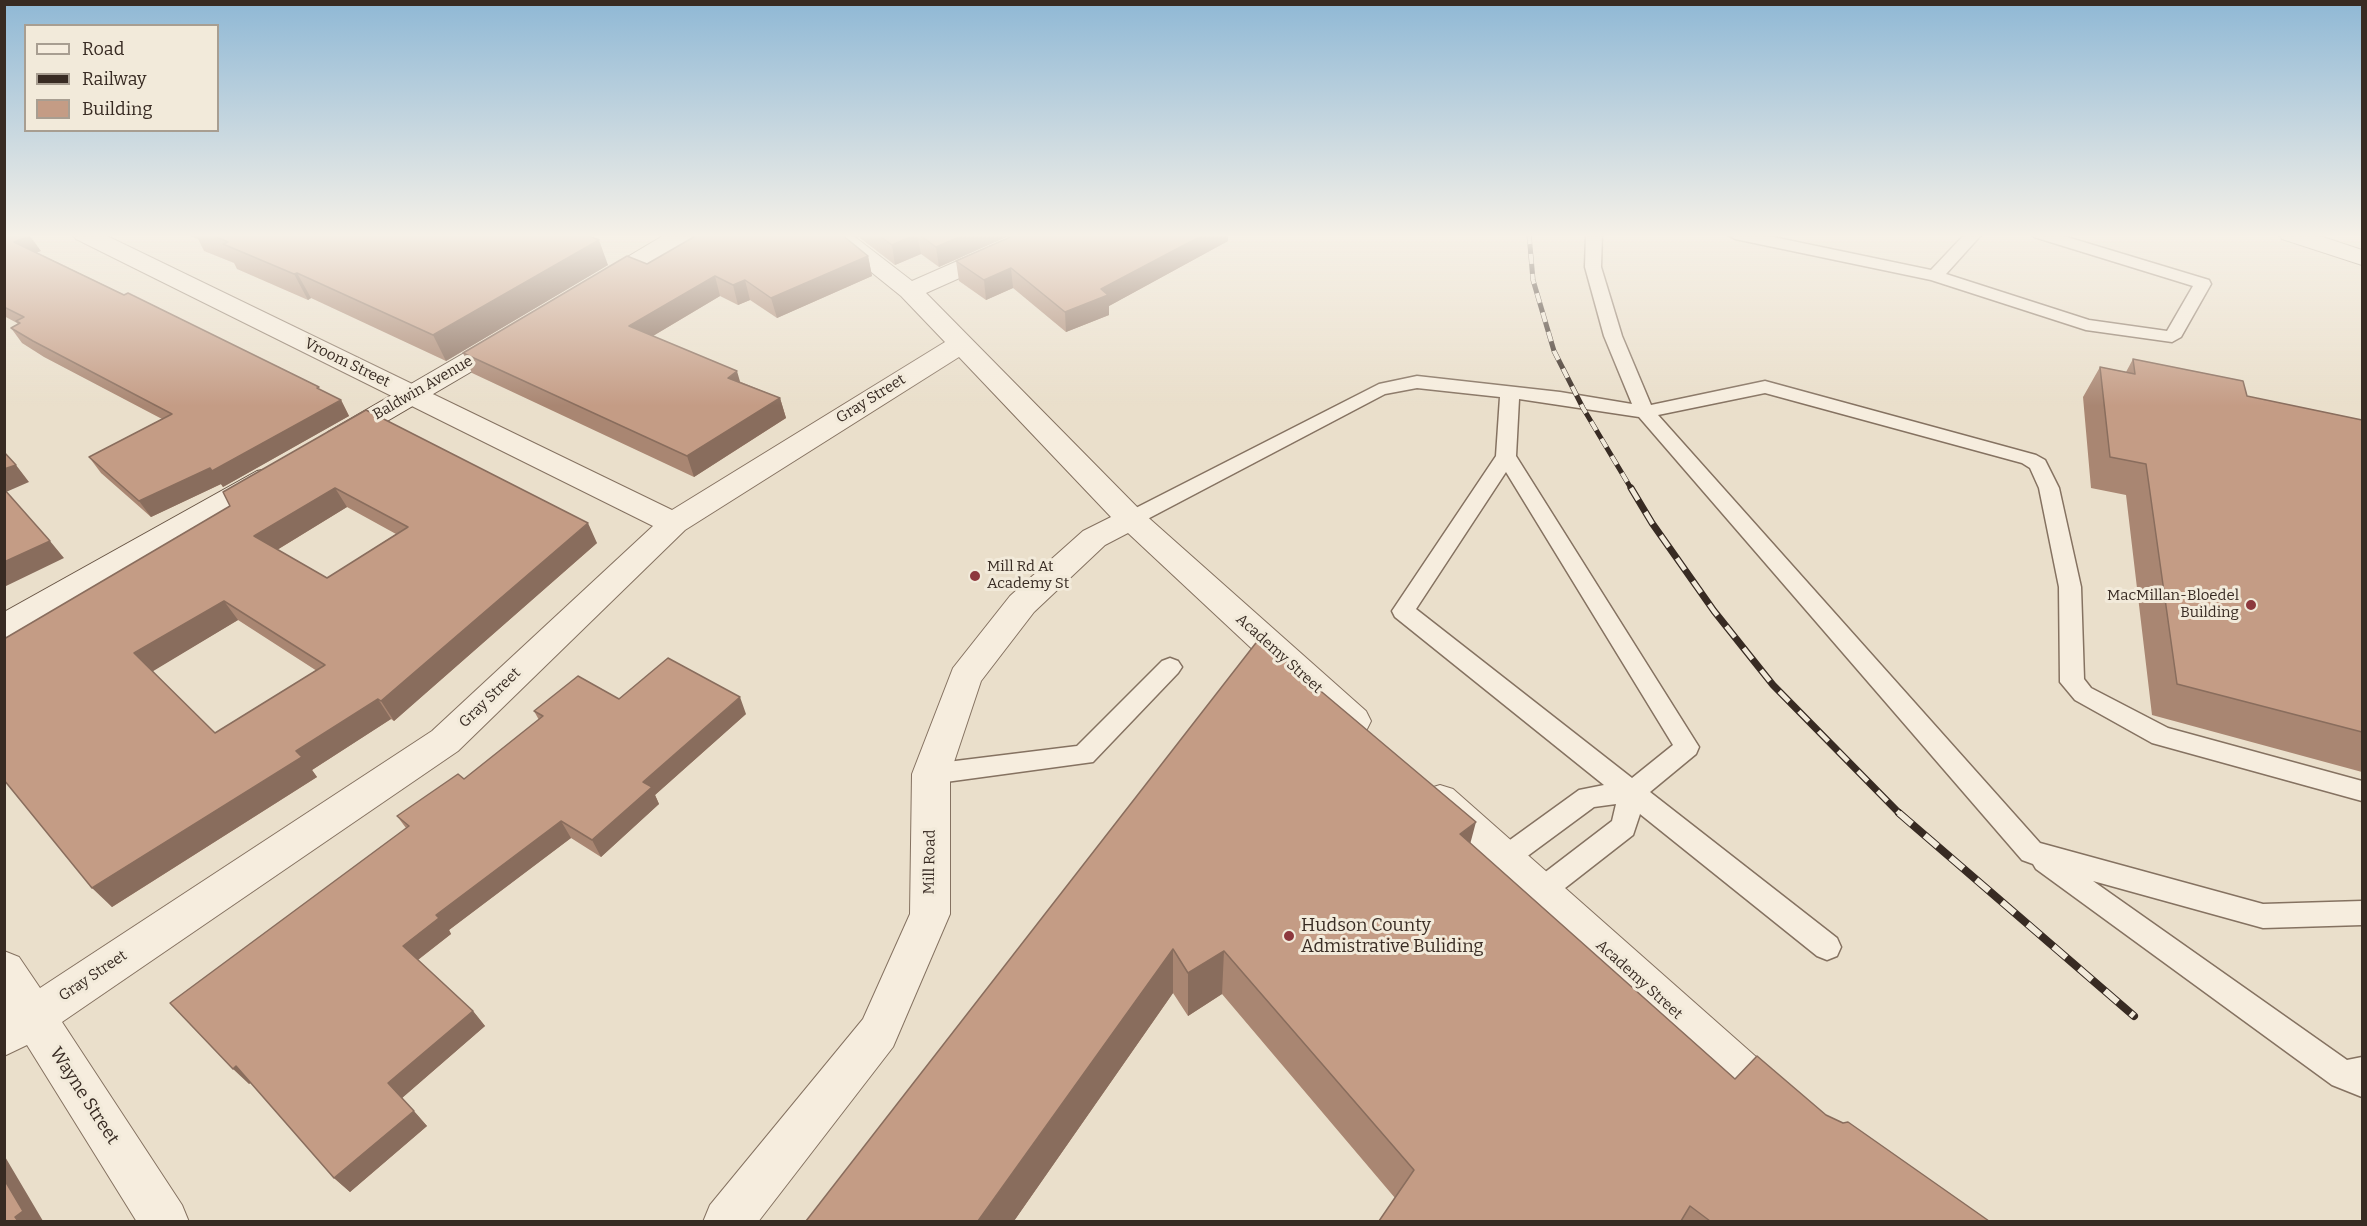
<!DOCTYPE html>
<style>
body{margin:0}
#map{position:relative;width:2367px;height:1226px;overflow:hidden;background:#eadfcb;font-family:Bitter,serif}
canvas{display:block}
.frame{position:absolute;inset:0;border:6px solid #382b23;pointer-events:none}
.legend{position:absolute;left:24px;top:24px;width:195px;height:108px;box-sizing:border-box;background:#f2eada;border:2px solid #a89e91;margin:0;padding:8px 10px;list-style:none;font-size:18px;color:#382b23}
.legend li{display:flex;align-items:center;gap:12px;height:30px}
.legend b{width:30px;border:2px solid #a89e91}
</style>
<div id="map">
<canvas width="2367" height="1226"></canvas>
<div class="frame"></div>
<ul class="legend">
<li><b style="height:8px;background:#f6edde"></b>Road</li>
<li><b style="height:8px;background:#382b23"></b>Railway</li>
<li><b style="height:16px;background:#c49c85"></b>Building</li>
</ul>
</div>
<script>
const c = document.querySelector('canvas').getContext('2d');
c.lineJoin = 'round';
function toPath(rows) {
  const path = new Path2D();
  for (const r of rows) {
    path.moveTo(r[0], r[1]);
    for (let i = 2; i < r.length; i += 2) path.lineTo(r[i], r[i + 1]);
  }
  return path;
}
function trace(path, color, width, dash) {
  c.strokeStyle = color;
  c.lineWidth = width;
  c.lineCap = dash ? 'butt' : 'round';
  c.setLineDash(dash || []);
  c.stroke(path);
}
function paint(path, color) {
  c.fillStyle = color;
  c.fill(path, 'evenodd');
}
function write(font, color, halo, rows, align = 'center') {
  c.font = font + ' Bitter,serif';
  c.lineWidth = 6;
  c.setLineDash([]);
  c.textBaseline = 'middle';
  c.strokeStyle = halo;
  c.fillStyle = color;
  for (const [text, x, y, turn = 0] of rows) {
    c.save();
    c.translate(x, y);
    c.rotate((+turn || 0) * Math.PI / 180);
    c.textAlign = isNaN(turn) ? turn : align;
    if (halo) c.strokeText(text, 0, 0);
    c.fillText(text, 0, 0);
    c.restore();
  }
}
const lane = toPath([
 [1586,234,1602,234,1601,267,1622,336,1651,405,1765,381,2036,455,2045,460,2059,488,2081,587,2084,679,2091,688,2168,728,2362,781,2362,801,2152,743,2075,700,2060,682,2059,587,2039,488,2030,468,2022,463,1765,393,1658,415,2040,843,2263,904,2362,901,2362,925,2263,928,2093,881,2347,1060,2362,1057,2362,1097,2332,1085,2036,869,2033,864,2022,860,1639,417,1519,399,1516,456,1699,747,1696,754,1650,792,1837,938,1841,947,1837,956,1827,960,1817,956,1640,814,1633,835,1551,899,1541,903,1531,899,1527,891,1531,883,1612,821,1616,804,1594,807,1514,866,1505,869,1496,866,1492,858,1496,850,1579,790,1604,785,1395,617,1392,611,1496,456,1500,397,1417,388,1385,394,1138,524,1131,526,1124,524,1121,519,1124,514,1379,384,1417,376,1560,392,1632,404,1604,336,1585,267,1586,234],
 [1506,472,1673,745,1632,778,1416,609,1506,472],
 [1727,234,1759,234,1931,270,1965,234,1982,234,1946,274,2089,320,2167,331,2193,286,2034,237,2032,234,2057,234,2209,280,2211,284,2181,337,2172,342,2086,330,1931,280,1735,239,1727,234],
 [1170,658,1178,661,1182,667,1178,673,1093,762,931,784,922,781,918,774,922,767,931,764,1077,746,1162,661,1170,658]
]);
const street = toPath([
 [72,234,103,234,672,510,945,342,901,296,824,234,851,234,912,281,1019,234,1051,234,1047,239,926,293,1142,512,1366,711,1371,721,1366,731,1353,735,1340,731,1128,533,1105,545,1034,612,981,681,950,774,950,914,893,1047,758,1222,703,1222,710,1205,863,1019,910,914,912,774,953,668,1010,596,1083,531,1111,517,959,357,685,530,458,751,62,1022,182,1205,189,1222,137,1222,27,1045,4,1056,4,951,19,957,40,988,432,731,653,526,76,239,72,234],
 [2278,234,2314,234,2362,250,2362,265,2282,239,2278,234],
 [1440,785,1453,789,1789,1086,1796,1102,1789,1118,1773,1124,1757,1118,1427,811,1421,800,1427,789,1440,785]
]);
const secondary = toPath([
 [666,234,695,234,691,239,610,288,601,290,592,288,589,283,592,278,666,234],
 [506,332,515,334,519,340,515,346,348,444,338,447,328,444,324,438,328,432,497,334,506,332],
 [267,469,277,471,282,478,277,485,16,635,4,639,4,612,257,471,267,469]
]);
const railFar2 = toPath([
 [1529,234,1533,280,1554,351,1583,408,1632,490]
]);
const railFar1 = toPath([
 [1631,488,1652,523,1714,611,1773,685,1900,814]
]);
const rail = toPath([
 [1899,813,2134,1016]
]);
const wall = toPath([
 [4,234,41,251,36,252,341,400,349,416,223,487,221,484,151,517,101,473,89,457,162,419,44,357,22,343,11,328,18,324,17,323,4,316],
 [186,234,585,234,608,265,446,361,311,298,308,300,237,269,234,263,204,251,198,239],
 [855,234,1013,234,939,267,921,254,895,265],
 [1228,241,1109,306,1109,315,1066,332,1013,288,986,300,959,281,956,261],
 [868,256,872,276,777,318,750,300,738,305,720,296,653,336,741,382,780,398,786,418,694,477,472,373,463,353,647,264],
 [2133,359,2247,396,2362,420,2362,772,2152,715,2126,495,2091,488,2083,397,2100,367,2126,372],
 [366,410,597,543,394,721,391,719,312,770,317,777,112,907,4,780,230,506],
 [347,507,396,534,327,578,277,550],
 [238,620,317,671,215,733,152,671],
 [1259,639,1470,843,1735,1079,1826,1115,1989,1221,1379,1221,1395,1198,1222,994,1188,1016,1173,993,1014,1221],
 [619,699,746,714,655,795,659,804,601,857,571,838,449,930,451,934,418,960,473,1011,485,1026,402,1098,427,1126,350,1192,334,1178,251,1083,249,1084,406,828,397,816,464,779,539,720,534,711]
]);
const shadedWall = toPath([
 [917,234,921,254,895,265,892,245],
 [966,234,1013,234,939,267,936,247],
 [1205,234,1228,234,1228,241,1109,306,1109,315,1066,332,1065,312,1101,289],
 [30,236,41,251,25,257,14,242],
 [599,240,608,265,446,361,433,335],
 [868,256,872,276,777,318,771,298],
 [1011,268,1013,288,986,300,984,280],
 [297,273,311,298,308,300,294,274],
 [715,276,720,296,636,346,629,326],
 [745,280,750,300,738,305,733,285],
 [737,371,743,392,728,378],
 [780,398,786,418,694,477,687,456],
 [341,400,349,416,223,487,221,484,151,517,139,501],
 [16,465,29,482,6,492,4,490,4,469],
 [335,488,347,507,267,556,254,536],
 [588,523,597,543,394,721,381,701],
 [50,541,64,558,4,587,4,562],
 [224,601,238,620,150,673,134,653],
 [740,697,746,714,655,795,659,804,601,857,592,840,643,782],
 [378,699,391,719,312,770,317,777,112,907,92,888,296,751],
 [561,821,571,838,449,930,451,934,415,962,403,946,436,915],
 [1476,822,1464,867,1460,834],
 [1173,949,1173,993,1014,1221,978,1221],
 [1224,951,1222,994,1188,1016,1188,973],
 [473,1011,485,1026,402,1098,388,1083],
 [236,1066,253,1081,249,1084,233,1069],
 [414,1111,427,1126,350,1192,334,1178],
 [4,1155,43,1221,18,1221,15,1217,4,1179]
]);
const building = toPath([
 [4,234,28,234,30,236,14,242,124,295,128,293,319,387,317,388,341,400,212,471,210,468,139,501,89,457,172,414,33,341,11,328,20,323,16,321,24,317,4,307,4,234],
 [210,234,585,234,599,240,433,335,297,273,294,274,223,244,228,242,210,234],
 [699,234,841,234,868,256,771,298,745,280,733,285,715,276,629,326,737,371,728,378,780,398,687,456,463,353,627,256,647,264,699,234],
 [877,234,917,234,892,245,877,234],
 [918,234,966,234,936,247,918,234],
 [1017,234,1205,234,1101,289,1108,295,1065,312,1011,268,984,280,956,261,1017,234],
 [2133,359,2243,381,2247,396,2362,420,2362,732,2177,684,2146,464,2110,457,2100,367,2135,374,2133,359],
 [366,410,588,523,381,701,378,699,296,751,302,757,92,888,4,780,4,639,230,506,223,492,366,410],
 [335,488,408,527,327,578,254,536,335,488],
 [224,601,325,665,215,733,134,653,224,601],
 [4,452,16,465,4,469,4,452],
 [4,489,50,541,4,562,4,489],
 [1259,639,1476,822,1460,834,1735,1079,1757,1056,1826,1115,1843,1123,1848,1122,1989,1221,1710,1221,1690,1206,1681,1221,1379,1221,1414,1170,1224,951,1188,973,1173,949,978,1221,806,1221,1259,639],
 [668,658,740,697,643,782,652,787,592,840,561,821,436,915,439,918,403,946,473,1011,388,1083,414,1111,334,1178,236,1066,233,1069,170,1003,409,826,397,816,458,774,464,779,543,716,534,711,578,676,619,699,668,658],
 [4,1179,23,1211,15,1217,18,1221,4,1221,4,1179]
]);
const markers = [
 [975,576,6,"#8d383d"],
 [2251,605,6,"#8d383d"],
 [1289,936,6,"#8d383d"]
];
const streetNames = [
 ["Vroom Street",347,363,26],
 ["Baldwin Avenue",423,388,-30],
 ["Gray Street",871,399,-32],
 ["Academy Street",1279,654,42],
 ["Gray Street",490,698,-44],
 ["Mill Road",930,862,-89],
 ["Gray Street",93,976,-34],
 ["Academy Street",1639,980,42]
];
const poiNames = [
 ["Mill Rd At",987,567],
 ["Academy St",987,584],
 ["MacMillan-Bloedel",2239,596,"right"],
 ["Building",2239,613,"right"]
];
const nearPoinames = [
 ["Hudson County",1301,926],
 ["Admistrative Buliding",1301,947]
];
const nearStreetnames = [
 ["Wayne Street",84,1096,57]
];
trace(lane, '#857261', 3);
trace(street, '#857261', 2);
trace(secondary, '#675444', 2);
paint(lane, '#f6edde');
paint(street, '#f6edde');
paint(secondary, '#f6edde');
trace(railFar2, '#382b23', 5);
trace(railFar1, '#382b23', 7);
trace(rail, '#382b23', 8);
trace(railFar2, '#f2eada', 4, [10]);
trace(railFar1, '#f2eada', 4.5, [14]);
trace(rail, '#f2eada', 6, [17]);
paint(wall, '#a98672');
paint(shadedWall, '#896d5d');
paint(building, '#c49c85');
trace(building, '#896d5d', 1.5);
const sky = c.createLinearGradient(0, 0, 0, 406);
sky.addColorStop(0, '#8fb8d5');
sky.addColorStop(0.58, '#f6f1e8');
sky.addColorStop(1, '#f6f1e800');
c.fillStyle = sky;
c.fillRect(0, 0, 2367, 406);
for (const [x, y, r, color] of markers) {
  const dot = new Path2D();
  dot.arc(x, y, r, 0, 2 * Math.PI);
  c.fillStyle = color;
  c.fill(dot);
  trace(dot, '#f2eada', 2);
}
write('15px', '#382b23', '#f2eada', streetNames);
write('15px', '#382b23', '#f2eada', poiNames, 'left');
write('18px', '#382b23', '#f2eada', nearPoinames, 'left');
write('18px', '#382b23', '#f2eada', nearStreetnames);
</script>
